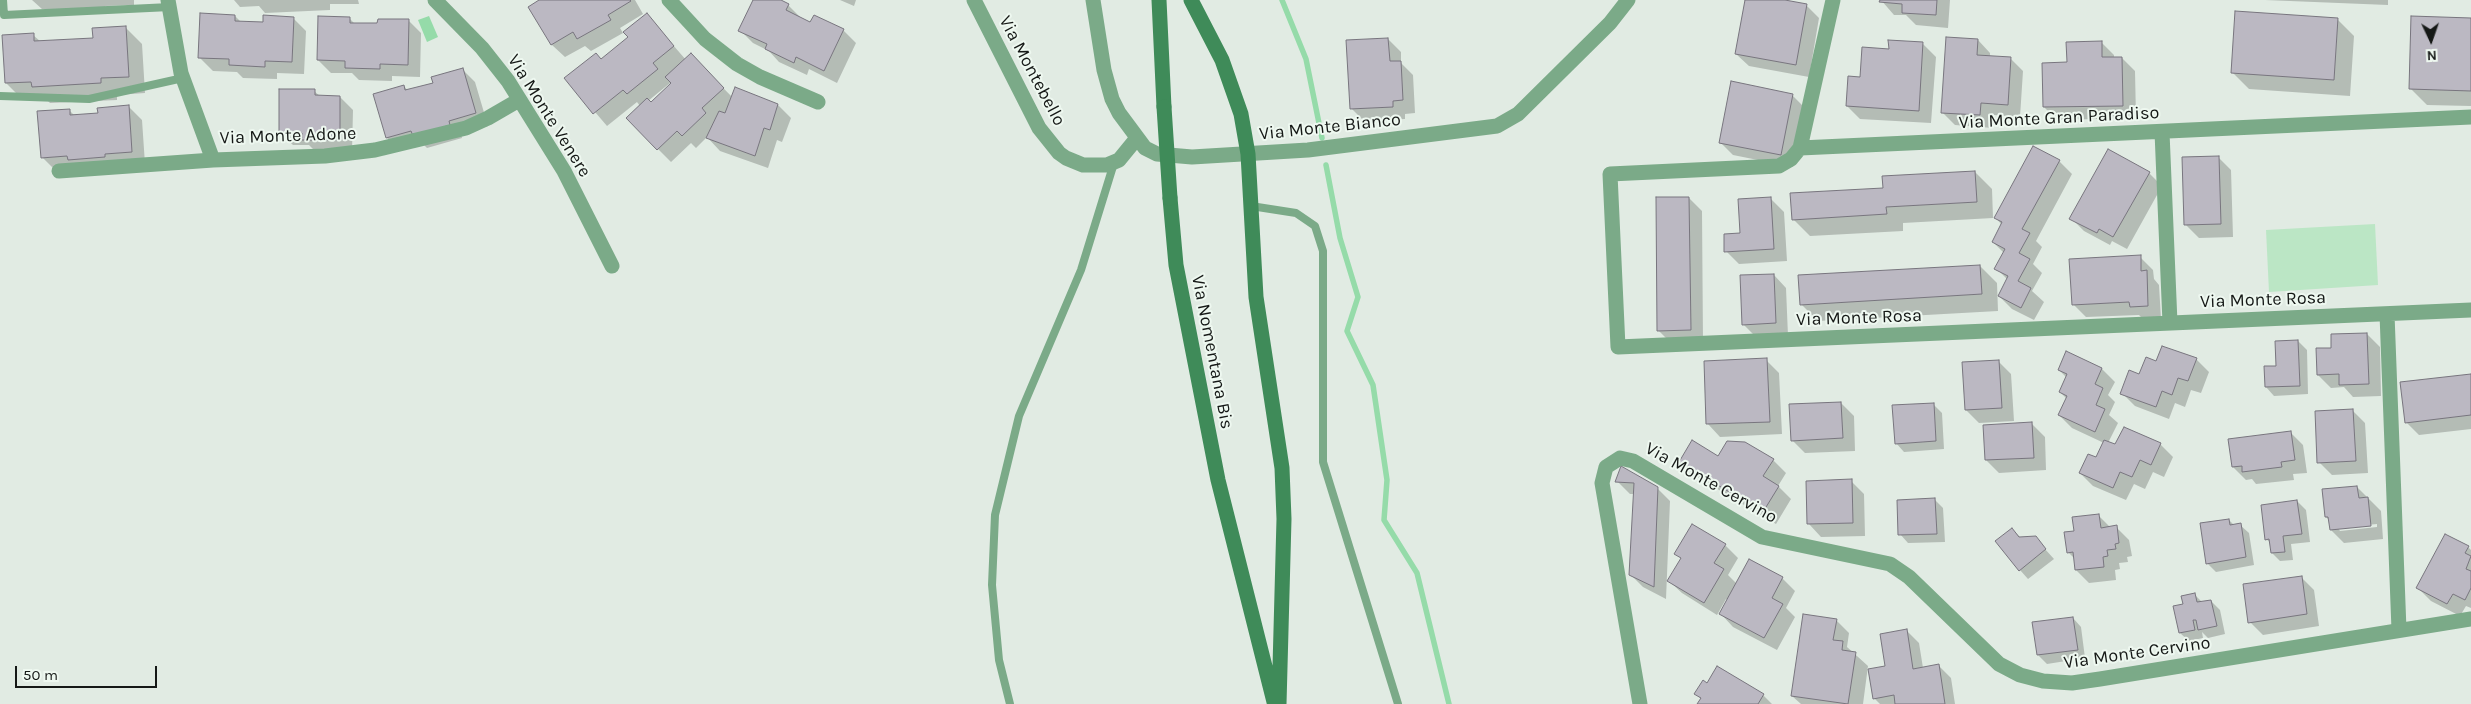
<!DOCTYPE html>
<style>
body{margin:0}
#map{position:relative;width:2471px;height:704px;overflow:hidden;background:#e1ebe3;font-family:Karla,sans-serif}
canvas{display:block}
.north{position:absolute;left:2406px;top:15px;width:50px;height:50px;-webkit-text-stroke:4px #eef8f0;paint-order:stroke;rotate:177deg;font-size:14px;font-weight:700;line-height:20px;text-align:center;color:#151816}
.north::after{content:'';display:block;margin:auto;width:18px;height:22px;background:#151816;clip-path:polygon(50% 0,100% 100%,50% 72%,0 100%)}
.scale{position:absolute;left:15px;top:666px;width:142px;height:22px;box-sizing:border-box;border:2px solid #151816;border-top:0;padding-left:6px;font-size:15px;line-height:18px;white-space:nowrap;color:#151816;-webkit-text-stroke:4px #eef8f0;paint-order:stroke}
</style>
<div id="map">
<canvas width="2471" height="704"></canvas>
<div class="north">N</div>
<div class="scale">50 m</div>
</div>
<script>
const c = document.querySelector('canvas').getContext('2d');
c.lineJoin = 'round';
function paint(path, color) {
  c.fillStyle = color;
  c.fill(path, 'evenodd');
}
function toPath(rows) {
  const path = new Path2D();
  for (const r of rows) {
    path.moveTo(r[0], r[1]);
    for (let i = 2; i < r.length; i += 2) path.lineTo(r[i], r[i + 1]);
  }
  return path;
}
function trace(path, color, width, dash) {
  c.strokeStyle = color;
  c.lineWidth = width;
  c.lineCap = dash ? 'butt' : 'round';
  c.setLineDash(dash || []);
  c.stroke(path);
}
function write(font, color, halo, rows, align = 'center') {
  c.font = font + ' Karla,sans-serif';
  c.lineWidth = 4;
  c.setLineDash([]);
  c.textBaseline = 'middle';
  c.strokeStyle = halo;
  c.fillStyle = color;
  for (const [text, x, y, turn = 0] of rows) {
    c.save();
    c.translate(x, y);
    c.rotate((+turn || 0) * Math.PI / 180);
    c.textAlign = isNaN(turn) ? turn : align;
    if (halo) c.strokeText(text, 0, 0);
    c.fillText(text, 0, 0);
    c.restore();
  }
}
const green = toPath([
 [2375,224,2378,285,2269,292,2266,230]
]);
const water = toPath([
 [429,16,438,37,427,42,418,20]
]);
const shadow = toPath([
 [32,0,134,0,134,5,105,6,105,12,66,9,42,9],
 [234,0,358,0,359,4,330,4,330,10,265,13,259,6,240,7],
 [542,0,635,0,643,14,620,28,623,33,591,51,585,46,565,57,552,45,530,7],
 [754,0,778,0,788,5,801,18,811,23,814,17,843,30,856,43,837,83,809,69,807,75,779,62,769,51,753,43,740,30],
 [840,0,856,0,854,6],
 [1746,0,1778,0,1806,5,1819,18,1809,77,1749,66,1736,54],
 [1881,0,1950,0,1948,28,1916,25,1906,15,1894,15],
 [2265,0,2388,0,2388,5],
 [647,15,686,60,691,55,732,97,778,105,791,118,782,142,777,140,768,168,720,151,707,137,696,148,691,143,671,162,627,118,640,106,637,102,607,126,566,78,601,60,629,38],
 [670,83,672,84,651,104,648,101],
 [235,16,241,22,264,23,293,18,306,31,304,74,277,73,277,79,243,78,237,72,213,71,200,58],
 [349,18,355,24,378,25,408,20,421,33,420,77,392,76,392,81,359,80,352,73,331,73,318,60],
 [2337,19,2354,36,2350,96,2249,89,2232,72],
 [2471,19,2471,106,2427,105,2410,88],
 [126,28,142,44,145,93,117,95,117,100,50,103,45,98,23,100,6,83,33,35,41,42,94,39],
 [1388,39,1401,52,1401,63,1413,75,1415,113,1405,114,1405,119,1364,121,1351,108],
 [1978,40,1990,53,1990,57,2010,58,2023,71,2020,117,1994,115,1993,128,1955,125,1942,112],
 [2101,42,2114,55,2114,58,2122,58,2135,71,2136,118,2057,120,2044,107,2068,63],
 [1923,44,1936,57,1931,123,1860,119,1847,106,1861,78,1891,50],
 [462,69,475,82,488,126,461,134,462,138,427,148,423,144,400,150,387,138,404,86,408,91,434,83],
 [314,91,321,97,340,97,353,110,352,152,316,152,309,145,293,145,280,132],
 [1792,95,1805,108,1793,167,1733,155,1720,142],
 [129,107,142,120,145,164,55,170,42,157,69,110,75,116,99,115],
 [2218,157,2231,170,2233,237,2199,238,2186,225],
 [2059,161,2072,174,2036,241,2042,247,2033,264,2042,273,2032,291,2044,302,2034,320,2012,309,1999,296,2008,280,1996,268,2004,253,1993,242,2002,225,1995,217],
 [1975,172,1992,189,1993,218,1903,223,1903,231,1810,236,1793,219,1884,189],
 [2149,173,2162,186,2127,249,2112,241,2110,245,2084,231,2071,218],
 [1689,198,1702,211,1703,343,1671,343,1658,330],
 [1771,199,1784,212,1787,261,1739,264,1726,251],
 [2140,257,2153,270,2154,279,2159,285,2161,319,2144,320,2139,315,2086,317,2073,304],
 [1980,266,1997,283,1998,311,1818,321,1801,304],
 [1774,275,1786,288,1788,336,1756,337,1743,324],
 [2367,334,2380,347,2381,396,2353,397,2344,387,2331,388,2318,375,2333,349],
 [2298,341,2307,350,2308,394,2274,396,2266,387],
 [2067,353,2102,369,2115,382,2108,395,2115,402,2109,415,2118,423,2108,443,2116,446,2160,444,2173,457,2164,477,2153,472,2145,489,2134,484,2126,500,2093,486,2080,473,2097,459,2104,443,2072,428,2059,415,2067,399,2060,392,2067,378,2059,370],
 [2196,359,2209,372,2201,393,2191,390,2185,407,2175,403,2169,419,2135,406,2122,393,2157,362],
 [1766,360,1779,373,1782,434,1720,437,1708,424],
 [1998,361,2011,374,2014,421,1979,423,1966,410],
 [2471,375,2471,429,2419,435,2406,422],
 [1841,403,1854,416,1855,451,1805,453,1792,440],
 [1933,404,1942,413,1944,449,1904,452,1896,443],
 [2352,410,2365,423,2368,473,2332,475,2319,462],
 [2032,424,2045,437,2046,470,1999,473,1986,460],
 [2290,432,2303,445,2307,473,2293,474,2294,480,2256,484,2252,479,2246,480,2233,467,2230,440],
 [1719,458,1773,460,1786,473,1778,486,1791,499,1776,524,1694,475,1681,462],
 [1622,467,1657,488,1670,501,1666,599,1643,587,1630,574,1635,494,1630,494,1617,481],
 [1851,481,1864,494,1865,536,1821,537,1809,524],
 [2357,487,2381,511,2383,539,2344,543,2331,530,2330,521,2326,517],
 [2377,524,2377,527,2340,531,2338,528],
 [1935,500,1943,508,1945,542,1908,543,1900,534],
 [2297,501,2306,510,2310,542,2291,544,2293,560,2280,561,2272,553,2271,543,2266,539],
 [2098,515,2111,528,2116,527,2129,540,2132,556,2127,557,2128,562,2119,563,2120,569,2115,570,2116,580,2089,583,2076,570,2075,559,2068,552,2075,532],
 [2229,520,2234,525,2240,525,2249,533,2254,565,2216,572,2207,563],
 [1693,526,1725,545,1738,558,1728,575,1737,584,1782,578,1795,591,1786,608,1795,617,1777,650,1733,627,1721,614,1728,600,1726,599,1717,615,1682,593,1669,581,1682,559,1676,554],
 [2012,529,2021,538,2035,538,2054,559,2028,579,2020,570],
 [2468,547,2471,550,2471,608,2466,606,2460,616,2431,601,2418,588],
 [2301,577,2314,590,2319,626,2263,635,2250,622],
 [2194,594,2203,603,2211,601,2220,610,2225,634,2208,638,2202,632,2203,638,2189,641,2180,633,2184,605],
 [2073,618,2081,627,2085,658,2047,664,2038,655,2034,624],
 [1836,620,1849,633,1847,647,1868,666,1863,704,1801,704,1792,696],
 [1906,630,1919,643,1923,668,1938,665,1951,678,1955,704,1880,704,1874,698,1887,667],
 [1708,684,1763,695,1772,704,1698,704,1701,699,1696,694]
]);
const stream = toPath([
 [1282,0,1306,59,1322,138],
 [1326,165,1340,238,1358,297,1347,331,1373,385,1387,480,1384,520,1417,573,1449,704]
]);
const building = toPath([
 [539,0,630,0,631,1,608,15,611,20,577,39,573,32,551,45,528,7,539,0],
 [753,0,781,0,789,4,786,10,810,22,814,15,844,29,824,71,796,57,794,63,765,49,767,44,738,31,753,0],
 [1745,0,1785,0,1807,4,1796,65,1735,54,1745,0],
 [1880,0,1937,0,1936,15,1902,13,1902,4,1879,2,1880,0],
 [2235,11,2338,18,2334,80,2231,73,2235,11],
 [200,13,235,15,235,21,263,22,263,15,294,17,292,62,265,61,265,67,229,65,229,59,198,58,200,13],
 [647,13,674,46,653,63,658,69,627,94,623,90,593,114,564,78,596,53,601,59,628,37,623,32,647,13],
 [318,16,350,17,350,23,377,23,378,19,409,19,408,65,380,64,380,69,345,68,345,61,317,60,318,16],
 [2411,16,2471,18,2471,91,2409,89,2411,16],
 [126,26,129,77,101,78,101,83,32,87,31,82,5,83,2,35,34,33,34,41,93,38,92,28,126,26],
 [1946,37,1978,39,1977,55,2011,57,2008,105,1981,103,1980,115,1941,113,1946,37],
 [1388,38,1390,61,1401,61,1403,100,1393,101,1393,107,1350,109,1346,40,1388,38],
 [1888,40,1923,42,1919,111,1846,106,1848,76,1860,77,1862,47,1889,49,1888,40],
 [2102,41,2102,57,2122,57,2123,106,2043,107,2042,63,2067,62,2066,42,2102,41],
 [691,53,724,88,702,108,706,113,682,136,677,131,657,150,626,118,647,98,651,102,671,83,665,77,691,53],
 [463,68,476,113,449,121,450,125,413,136,411,131,386,138,373,94,404,85,405,90,433,83,431,77,463,68],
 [1731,81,1793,94,1781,155,1719,143,1731,81],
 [735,87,778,104,770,130,764,128,755,156,706,138,719,111,725,113,735,87],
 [279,89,315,89,315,95,340,96,340,140,302,140,302,133,279,133,279,89],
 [129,105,132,152,105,154,105,157,68,160,67,156,41,158,37,111,70,109,70,115,98,113,97,108,129,105],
 [2033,146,2060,160,2022,229,2030,233,2019,253,2030,259,2018,281,2031,288,2021,308,1998,296,2008,276,1994,269,2005,249,1992,242,2002,222,1994,218,2033,146],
 [2108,149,2150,172,2113,237,2099,229,2097,233,2069,219,2108,149],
 [2219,156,2221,224,2184,225,2182,157,2219,156],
 [1975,171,1977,202,1886,207,1887,214,1792,220,1790,193,1883,188,1882,176,1975,171],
 [1656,197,1689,197,1691,330,1657,331,1656,197],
 [1771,197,1774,249,1724,252,1724,234,1740,233,1738,199,1771,197],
 [2141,255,2141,271,2147,270,2148,306,2130,307,2129,302,2072,305,2069,259,2141,255],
 [1980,265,1982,294,1800,305,1798,275,1980,265],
 [1774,274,1776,323,1742,325,1740,275,1774,274],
 [2367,333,2369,384,2339,385,2339,374,2317,375,2316,348,2331,348,2331,334,2367,333],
 [2298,340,2300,386,2265,387,2264,366,2276,366,2275,341,2298,340],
 [2162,346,2197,358,2188,381,2178,378,2172,395,2162,391,2156,407,2120,394,2129,370,2139,374,2146,357,2156,361,2162,346],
 [2066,351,2102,368,2095,384,2103,388,2096,405,2105,409,2095,432,2058,415,2067,396,2059,392,2067,374,2058,370,2066,351],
 [1767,358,1770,422,1706,424,1704,361,1767,358],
 [1999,360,2002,408,1965,410,1962,362,1999,360],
 [2471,374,2471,415,2405,423,2400,382,2471,374],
 [1841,402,1843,438,1791,441,1789,404,1841,402],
 [1934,403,1936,441,1895,444,1892,405,1934,403],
 [2353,409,2356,461,2317,463,2315,411,2353,409],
 [2032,422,2034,458,1985,460,1983,425,2032,422],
 [2124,427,2161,443,2151,465,2140,460,2132,477,2120,472,2113,488,2079,473,2088,454,2096,457,2104,440,2115,444,2124,427],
 [2291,431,2295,460,2281,462,2282,467,2242,472,2242,466,2232,467,2228,439,2291,431],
 [1692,440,1718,456,1727,441,1745,442,1774,459,1763,476,1779,486,1763,512,1679,462,1692,440],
 [1621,466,1658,487,1654,587,1629,575,1634,483,1615,482,1621,466],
 [1852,479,1853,523,1807,524,1806,481,1852,479],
 [2357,486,2359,498,2368,497,2371,526,2330,530,2328,517,2325,517,2322,489,2357,486],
 [1935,498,1937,534,1898,535,1897,500,1935,498],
 [2297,500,2302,534,2283,536,2285,552,2271,553,2269,539,2265,540,2261,505,2297,500],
 [2099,514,2101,528,2117,525,2119,543,2115,544,2116,549,2107,550,2108,556,2103,557,2104,567,2075,570,2073,552,2067,553,2064,532,2074,531,2072,517,2099,514],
 [2229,519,2230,525,2241,523,2246,557,2206,564,2200,523,2229,519],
 [1692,524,1726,544,1714,563,1724,569,1704,603,1667,581,1681,558,1674,554,1692,524],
 [2012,528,2019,537,2036,536,2046,549,2019,571,1995,541,2012,528],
 [2445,534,2469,546,2465,553,2471,556,2466,569,2471,571,2471,588,2465,600,2453,594,2447,604,2416,588,2445,534],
 [1749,559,1783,577,1772,598,1783,604,1764,638,1719,614,1749,559],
 [2302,576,2307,614,2248,623,2243,584,2302,576],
 [2195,593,2197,602,2211,600,2217,626,2198,630,2196,620,2193,620,2195,630,2179,633,2173,606,2183,604,2181,596,2195,593],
 [1803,614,1837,619,1833,640,1843,641,1842,650,1856,652,1848,704,1791,696,1803,614],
 [2073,617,2078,650,2037,655,2032,622,2073,617],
 [1907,629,1913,669,1939,664,1945,704,1895,704,1894,695,1873,699,1868,669,1885,666,1880,634,1907,629],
 [1717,666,1764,694,1758,704,1697,704,1701,698,1694,694,1703,680,1707,683,1717,666]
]);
const service = toPath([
 [3,0,4,15,170,7],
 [0,96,89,99,183,78],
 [1251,206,1296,213,1315,226,1323,251,1323,462,1398,704],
 [1010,704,999,660,992,585,995,515,1019,416,1081,270,1114,163]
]);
const minor = toPath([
 [168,0,181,73,213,160,325,156,375,150,466,128,488,118,519,100],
 [435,0,482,48,508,81,564,171,612,266],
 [669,0,705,39,737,64,760,77,818,102],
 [974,0,1039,128,1059,153,1066,158,1083,165,1107,165,1119,160,1137,138],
 [1093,0,1104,70,1112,99,1119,113,1145,148,1157,154,1192,157,1308,150,1497,126,1518,114,1610,23,1628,0],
 [1833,0,1800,148,2471,117],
 [2162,132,2170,323],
 [1800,148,1791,159,1779,166,1610,174,1618,347,2471,310],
 [59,171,213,160],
 [2387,314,2399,630],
 [1640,704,1602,483,1606,467,1620,458,1633,461,1762,537,1890,564,1909,577,1999,664,2020,675,2043,681,2072,683,2100,679,2471,619]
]);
const secondary = toPath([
 [1159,0,1164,107],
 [1191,0,1222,60,1241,114,1248,154,1256,297,1282,468,1284,519,1279,704],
 [1170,198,1176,265,1218,480,1274,702]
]);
const secondaryBridge = toPath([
 [1164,107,1170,198]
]);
const streetNames = [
 ["Via Montebello",1032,71,62],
 ["Via Monte Venere",549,116,58],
 ["Via Monte Gran Paradiso",2059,118,-3],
 ["Via Monte Bianco",1330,127,-6],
 ["Via Monte Adone",288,136,-2],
 ["Via Monte Rosa",2263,300,-2],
 ["Via Monte Rosa",1859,318,-2],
 ["Via Nomentana Bis",1212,352,79],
 ["Via Monte Cervino",1711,483,29],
 ["Via Monte Cervino",2137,653,-8]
];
paint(green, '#bbe6c5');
paint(water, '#95dba9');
paint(shadow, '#0003');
trace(stream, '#95dba9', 5.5);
paint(building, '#bbb8c2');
trace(building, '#78757e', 1);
trace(service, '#7baa88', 8);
trace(minor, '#7baa88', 15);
trace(secondary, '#3f8b59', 15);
trace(secondaryBridge, '#3f8b59', 15);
write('18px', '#151816', '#eef8f0', streetNames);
</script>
